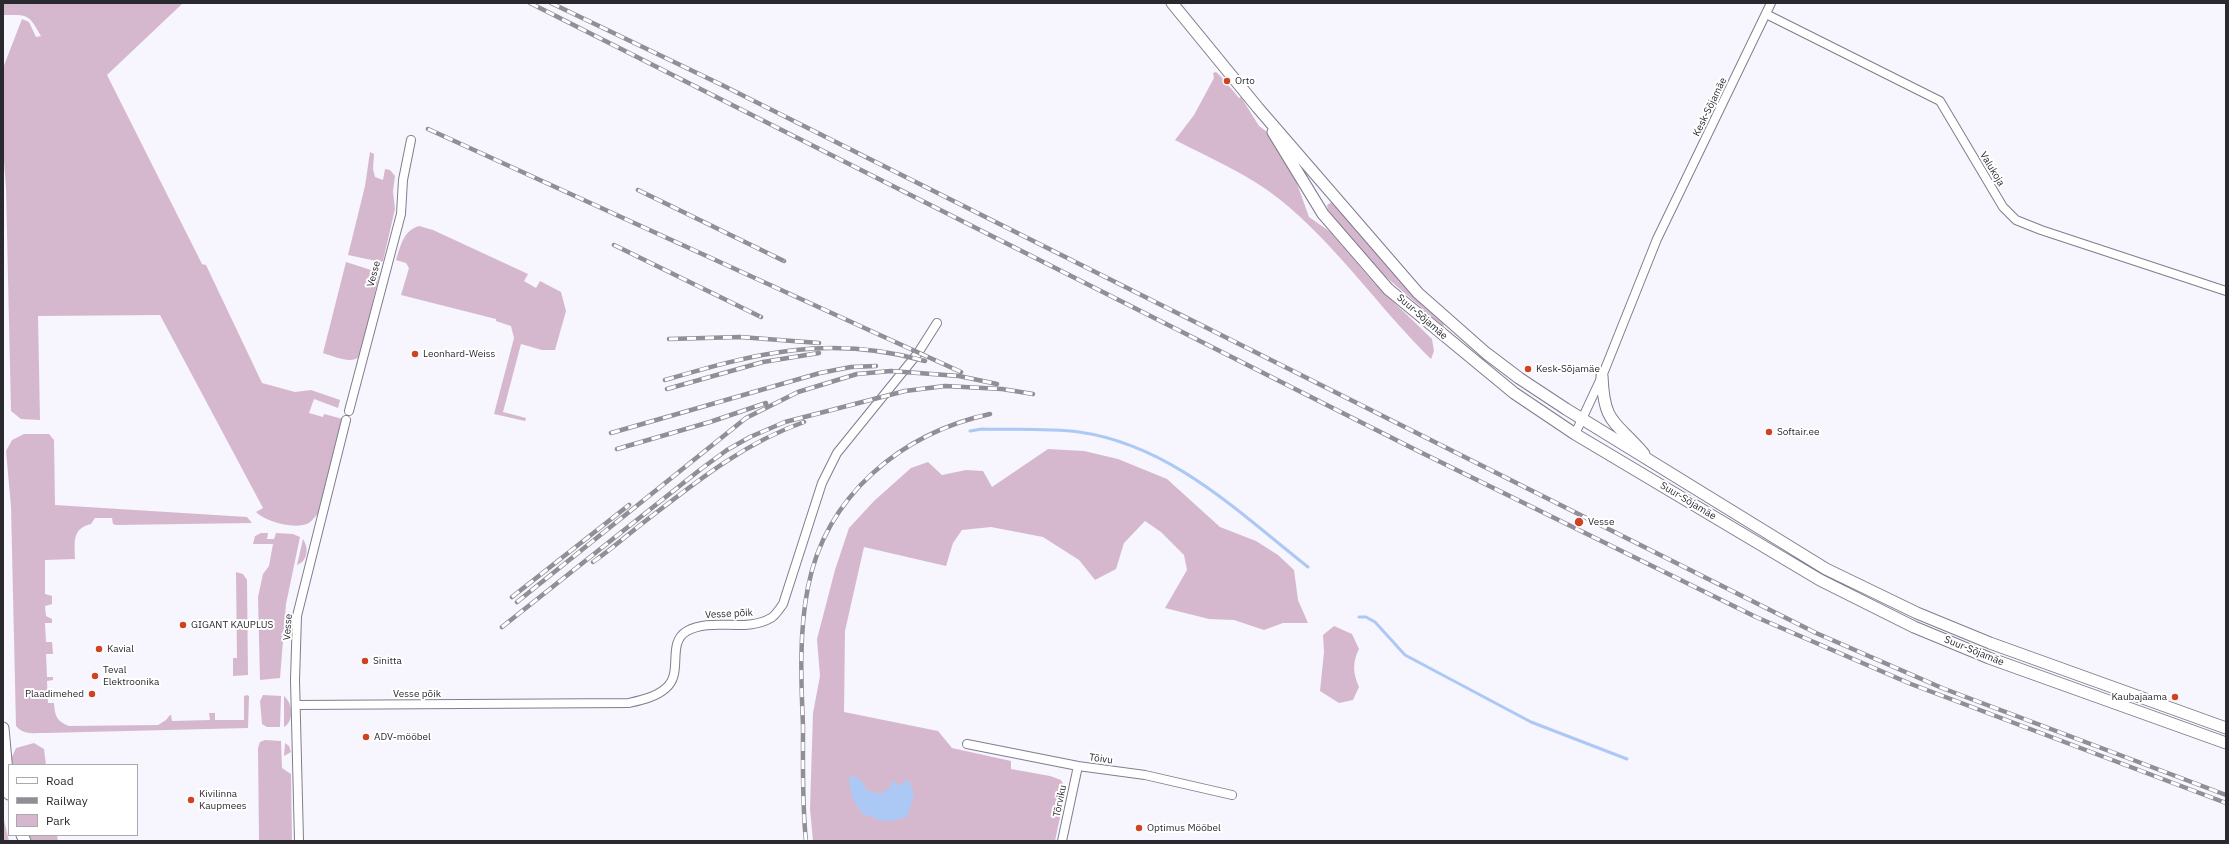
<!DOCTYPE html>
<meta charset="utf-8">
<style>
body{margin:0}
#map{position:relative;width:2229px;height:844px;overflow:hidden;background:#f7f5fd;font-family:"IBM Plex Sans",sans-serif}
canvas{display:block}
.frame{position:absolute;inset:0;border:4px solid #2b2930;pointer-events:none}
.legend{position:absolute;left:8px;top:764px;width:130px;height:72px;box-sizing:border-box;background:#fff;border:1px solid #aaa9ac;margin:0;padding:5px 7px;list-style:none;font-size:12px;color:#2b2930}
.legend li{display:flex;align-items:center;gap:8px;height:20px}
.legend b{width:20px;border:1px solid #aaa9ac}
</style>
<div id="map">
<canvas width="2229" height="844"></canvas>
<div class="frame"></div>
<ul class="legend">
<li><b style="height:5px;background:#fff"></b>Road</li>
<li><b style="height:5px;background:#908e96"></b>Railway</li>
<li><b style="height:11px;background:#d6b8ce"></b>Park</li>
</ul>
</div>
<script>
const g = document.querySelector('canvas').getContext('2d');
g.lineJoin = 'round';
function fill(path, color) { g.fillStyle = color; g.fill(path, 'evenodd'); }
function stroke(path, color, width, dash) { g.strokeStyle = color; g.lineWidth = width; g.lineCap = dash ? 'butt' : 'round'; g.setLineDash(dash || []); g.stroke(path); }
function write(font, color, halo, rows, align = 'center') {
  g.font = font + ' "IBM Plex Sans",sans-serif'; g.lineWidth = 4; g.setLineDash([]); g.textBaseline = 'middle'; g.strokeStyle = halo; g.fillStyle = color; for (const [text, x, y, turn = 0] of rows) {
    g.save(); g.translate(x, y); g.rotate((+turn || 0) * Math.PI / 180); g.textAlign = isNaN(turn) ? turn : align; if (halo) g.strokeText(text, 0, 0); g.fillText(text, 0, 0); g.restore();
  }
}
const green = new Path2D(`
 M3,3H183L107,75L202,264L206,265L262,383L295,392L311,390L340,400L338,408L314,399L309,413L323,417L324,414L343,419L318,514C315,516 312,521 309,523C295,530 266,522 256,512L263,508L160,315L38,316L40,420L21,419L11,411L6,188L3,148V68L22,19L29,22L36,37L41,36C28,13 28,15 3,15Z
 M1216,72C1219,74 1236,94 1239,98L1241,97L1259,126L1270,134L1295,178L1309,217L1329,231L1373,282L1432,339L1434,351L1431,359C1378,307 1336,244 1278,198C1247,174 1210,158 1175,140L1194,115L1214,78L1213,73Z
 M370,152L374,154L373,169L375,177L383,180L385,169L390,170L395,176L393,191L395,209L383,261L381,262L348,255L365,186Z
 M1332,202L1407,289L1443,322L1444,327L1379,271L1328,210L1327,205Z
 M419,226L433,230L528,274L524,281L536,288L540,281L561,292L566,311L555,350H542L521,344L503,412L526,418L525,421L494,414L514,338L511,326L496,321V319L401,295L409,268L406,263L396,260C401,245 403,231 419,226Z
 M346,262L371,270L379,276L360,356C352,365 333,356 323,353Z
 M24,434H49L54,440L55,505L247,517L252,523L116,525L113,524L112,518H95L91,524C71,529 75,543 75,559L45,560V594L52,596V604L45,606L46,616L52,619V623H45L46,642H52L53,654H46L47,677H53V680L47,681L48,703H54C55,717 57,721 69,726L158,725L166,720L170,715H171L172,721L210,720L209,713H215V720H244V696L247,695L249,696L248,728L45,733C34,733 23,735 16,726L11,507L6,451L12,440Z
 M1048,449L1084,451L1118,459L1167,479L1220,527L1256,541L1278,555L1294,570L1298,600L1308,623H1283L1264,630L1234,620L1209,619L1165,608L1187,570L1184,555L1161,532L1145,521L1124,543L1116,569L1095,580L1079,560L1043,537L991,527L962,530L953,543L946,566L864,547L845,631L844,712L938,731L952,748L1011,761V769L1050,776L1061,780L1066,789L1055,841H813L810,809L813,713L820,676L817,639L835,570L849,528L874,501L911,468L928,462L942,475L966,470L983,471L992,487Z
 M261,533H268L267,539H274L276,533L293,534L300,537L286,604L280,678L260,680L258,597L263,574L269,566L273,544H253L255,536Z
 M303,539C309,548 308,561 297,565Z
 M236,572L243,574L247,580L248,675L233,676V658H237Z
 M1334,626L1352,634L1359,649C1352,663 1353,673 1359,687L1353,700L1339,703L1320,691L1324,652L1323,635Z
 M263,695L281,696L280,727H267L262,724L260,701Z
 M284,696C293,703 294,722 284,727Z
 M265,740L281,741L282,768L291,774L292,841H259L258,748L260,742Z
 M34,743L44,749L46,765H12V757L16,748Z
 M285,743L289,746L291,752L284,756Z
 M3,816L9,841H3Z
 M29,835H57L58,841H32Z`);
const water = new Path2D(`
 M850,775L861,780L867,790L879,794L889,789L893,780L899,786L908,779L914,794L907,817C898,819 888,823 879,820C873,818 871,815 864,815C853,803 848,790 850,775Z`);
const stream = new Path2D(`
 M970,431L982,429C1014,430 1047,428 1079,432C1171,445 1238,512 1308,567
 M1359,617H1366L1375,622L1405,655L1531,722L1627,759`);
const street = new Path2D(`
 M1766,14L1940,101L2003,207L2016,220L2041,230L2226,291
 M349,411L401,214L403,180L411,140
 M1575,434L1603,374L1657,239L1771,3
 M296,705L629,703C642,700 656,697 666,688C684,673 666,643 687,631C712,617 745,633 771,618C776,615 780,608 783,604L822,483L837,453L918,353L937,323
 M967,744L1078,766L1145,775L1232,795
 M299,841L295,680L297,616L346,420
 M1062,841L1078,766`);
const secondary = new Path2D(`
 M1172,3L1258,108L1418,293L1486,353L1519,378L1566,409L1826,569L1917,613L1990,643L2226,728
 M1273,132L1323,214L1388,289L1514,393L1575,434L1820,580L1914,627L1989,658L2226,743
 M1602,376C1604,425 1615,420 1644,454
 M3,728L9,794
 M22,835L25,841`);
const rail = new Path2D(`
 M530,3L1416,450L1756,617L1911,684L2226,803
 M551,3L722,85L1816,633L1942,688L2226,795
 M428,129L961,372
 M638,190L784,261
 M614,245L761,317
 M669,339L740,337L819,343
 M665,380C757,353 829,334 925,361
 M667,389L763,362L819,353
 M611,433L820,373L851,367L876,366
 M617,449L710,422L766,403
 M593,562C609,551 624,538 639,526C691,486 741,444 804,422
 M512,597L629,505
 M517,602L746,418L798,392L857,374L891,371L959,376L997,384
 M502,627L701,469L727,450L750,437L785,422L905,391L945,386L1002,389L1033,394
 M806,841C802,803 803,764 803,726C801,680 799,632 808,587C826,495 902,433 990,414`);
const markers = [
 [1227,81,4,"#ce4422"],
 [415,354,4,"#ce4422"],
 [1528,369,4,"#ce4422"],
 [1769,432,4,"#ce4422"],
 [1579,522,5,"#ce4422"],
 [183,625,4,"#ce4422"],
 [99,649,4,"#ce4422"],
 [365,661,4,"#ce4422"],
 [95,676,4,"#ce4422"],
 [92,694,4,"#ce4422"],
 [2175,697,4,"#ce4422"],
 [366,737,4,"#ce4422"],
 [191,800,4,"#ce4422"],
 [1139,828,4,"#ce4422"]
];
const poiNames = [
 ["Orto",1235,81],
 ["Leonhard-Weiss",423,354],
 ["Kesk-Sõjamäe",1536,369],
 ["Softair.ee",1777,432],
 ["Vesse",1588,522],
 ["GIGANT KAUPLUS",191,625],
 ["Kavial",107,649],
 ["Sinitta",373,661],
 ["Teval",103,670],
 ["Elektroonika",103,682],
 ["Plaadimehed",84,694,"right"],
 ["Kaubajaama",2167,697,"right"],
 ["ADV-mööbel",374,737],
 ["Kivilinna",199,794],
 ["Kaupmees",199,806],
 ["Optimus Mööbel",1147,828]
];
const streetNames = [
 ["Kesk-Sõjamäe",1710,107,-64],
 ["Valukoja",1992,169,59],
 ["Vesse",374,274,-75],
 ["Suur-Sõjamäe",1422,317,41],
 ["Suur-Sõjamäe",1688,501,31],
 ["Vesse põik",729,614,-3],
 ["Vesse",288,627,-86],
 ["Suur-Sõjamäe",1974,651,22],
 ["Vesse põik",417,694],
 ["Tõivu",1101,759,8],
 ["Tõrviku",1060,801,-78]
];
fill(green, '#d6b8ce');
fill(water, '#acc9f5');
stroke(stream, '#acc9f5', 3);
stroke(street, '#817d8e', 10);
stroke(secondary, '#817d8e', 13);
stroke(street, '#fff', 8);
stroke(secondary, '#fff', 11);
stroke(rail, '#908e96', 4.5);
stroke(rail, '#fff', 3, [9]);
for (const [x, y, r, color] of markers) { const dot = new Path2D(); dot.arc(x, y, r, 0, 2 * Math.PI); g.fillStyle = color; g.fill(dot); stroke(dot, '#fff', 1.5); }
write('10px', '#2b2930', '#fff', poiNames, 'left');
write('10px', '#2b2930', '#fff', streetNames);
</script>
